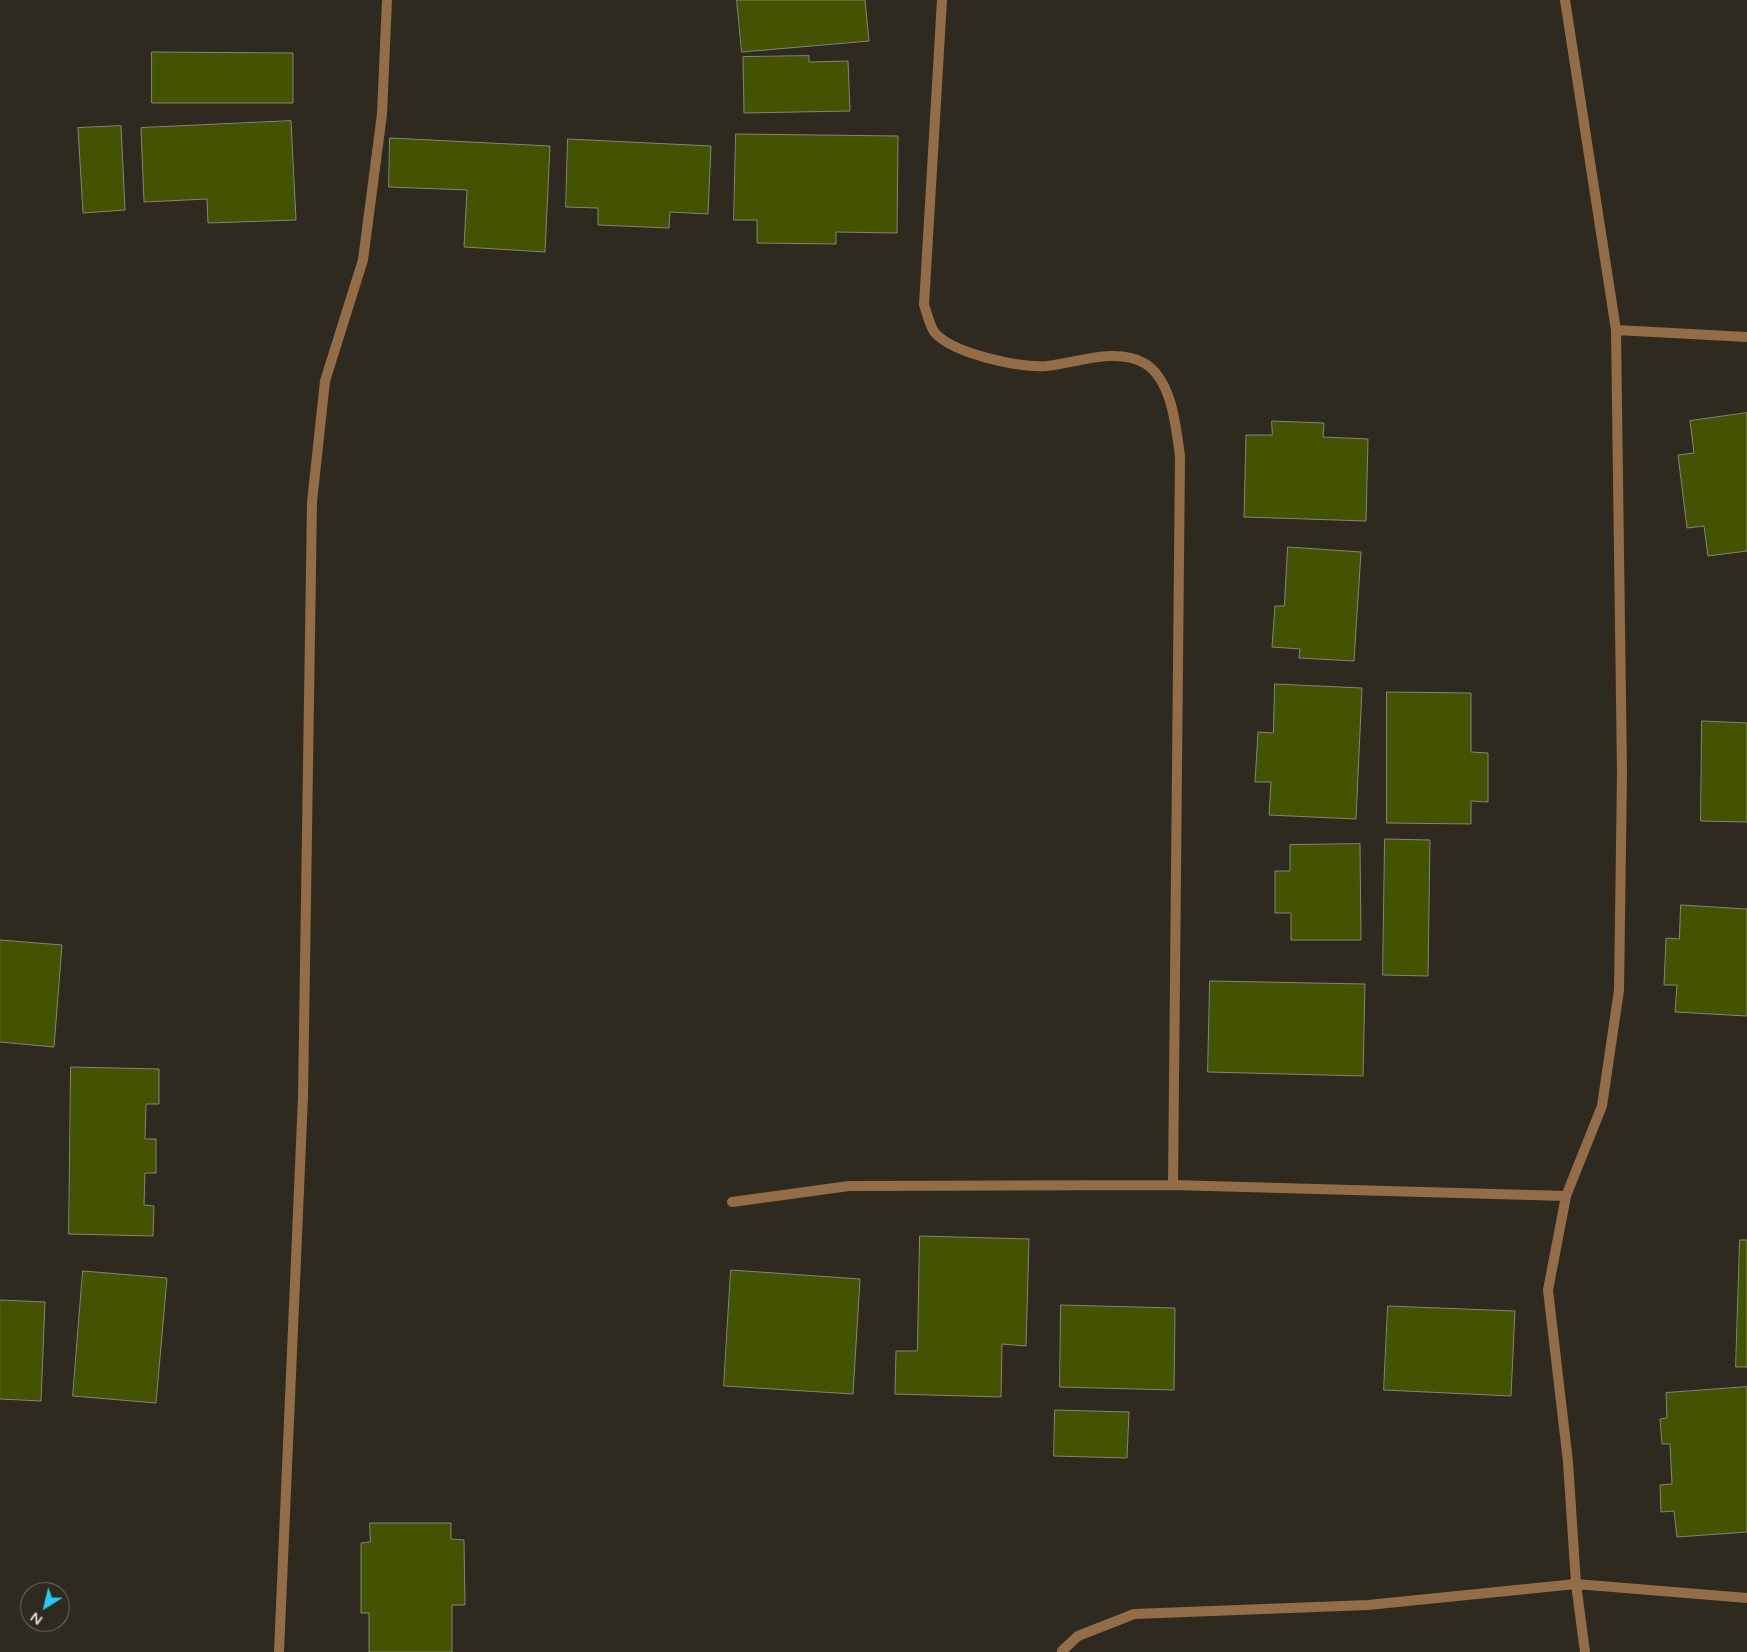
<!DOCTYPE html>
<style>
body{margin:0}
#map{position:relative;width:1747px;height:1652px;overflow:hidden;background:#2e2a1f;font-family:"Varela Round",sans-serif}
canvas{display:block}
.north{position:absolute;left:20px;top:1582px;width:50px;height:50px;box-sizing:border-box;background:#2e2a1f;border:1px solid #747067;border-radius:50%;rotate:216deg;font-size:14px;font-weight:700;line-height:20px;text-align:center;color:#dddad3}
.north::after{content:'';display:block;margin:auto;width:18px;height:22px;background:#28c8ff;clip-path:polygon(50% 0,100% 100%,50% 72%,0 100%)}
</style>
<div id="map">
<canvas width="1747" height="1652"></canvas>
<div class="north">N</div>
</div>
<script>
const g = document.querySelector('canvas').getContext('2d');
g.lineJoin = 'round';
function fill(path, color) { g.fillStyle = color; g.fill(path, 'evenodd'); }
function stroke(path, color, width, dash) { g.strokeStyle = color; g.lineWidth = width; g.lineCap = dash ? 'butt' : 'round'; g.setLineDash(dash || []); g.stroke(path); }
const building = new Path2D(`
 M737,0H865L869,41L742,52Z
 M152,52L293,53V103H152Z
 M809,56V62L848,61L850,111L744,113L743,57Z
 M291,121L296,220L208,223L207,199L144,202L141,128Z
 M121,126L125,210L83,213L78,128Z
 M736,134L898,136L897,233L836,232V244L757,243V220H734Z
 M390,138L550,146L545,252L464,247L467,190L389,187Z
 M568,139L711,146L708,214L670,212L669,228L598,225V208L566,207Z
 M1747,413V551L1708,556L1704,526L1687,528L1678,455L1694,453L1690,421Z
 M1272,421L1324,423L1323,437L1368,439L1366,521L1244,517L1246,435H1272Z
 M1288,547L1361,552L1354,661L1299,658L1300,649L1272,647L1275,606H1284Z
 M1275,684L1362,688L1356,819L1269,815L1271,782H1255L1258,732L1273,733Z
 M1387,692L1471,693V752L1488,753V802L1471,801V824L1387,823Z
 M1702,721L1747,723V822L1701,821Z
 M1385,839L1430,840L1428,976L1383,975Z
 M1360,844L1361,940H1291V913H1275V871H1290V845Z
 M1681,905L1747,909V1016L1675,1012L1677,985H1664L1666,938L1679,939Z
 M0,940L62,945L54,1047L0,1042Z
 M1210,981L1365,984L1363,1076L1208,1072Z
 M71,1067L159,1069V1104H146L145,1139H156V1173H145L144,1205L154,1206L153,1236L69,1234Z
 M920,1236L1029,1239L1026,1346L1002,1344L1001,1397L895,1394L896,1351H917Z
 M1740,1240H1747V1367H1736Z
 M731,1270L860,1279L853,1394L724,1386Z
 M83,1271L167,1278L156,1403L73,1396Z
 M0,1300L45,1302L41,1401L0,1399Z
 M1061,1305L1175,1308L1174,1390L1060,1387Z
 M1388,1306L1515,1311L1511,1396L1384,1390Z
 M1747,1387V1532L1677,1537L1674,1511L1661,1512L1660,1485L1672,1484L1670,1444H1662L1660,1419L1667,1418L1666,1393Z
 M1055,1410L1129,1412L1127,1458L1054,1456Z
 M370,1523H451V1539L464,1540L465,1605H452V1652H369V1613H361V1543L370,1542Z`);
const minor = new Path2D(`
 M942,0L924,305C927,313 930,327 935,333C954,354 1020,368 1047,366C1076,363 1116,347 1144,363C1172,379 1176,427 1180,456L1173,1185
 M1565,0L1616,330L1622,773L1619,990L1602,1106L1566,1196L1548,1290L1568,1462L1576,1584L1585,1652
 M1616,330L1747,337
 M732,1202L849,1186L1173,1185L1566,1196
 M1062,1651L1078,1636L1134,1614L1368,1605L1576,1584L1747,1598
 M279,1652L303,1097L312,502L325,381L363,260L382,114L387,0`);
fill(building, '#455200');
stroke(building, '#838679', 1);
stroke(minor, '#936d47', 10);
</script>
